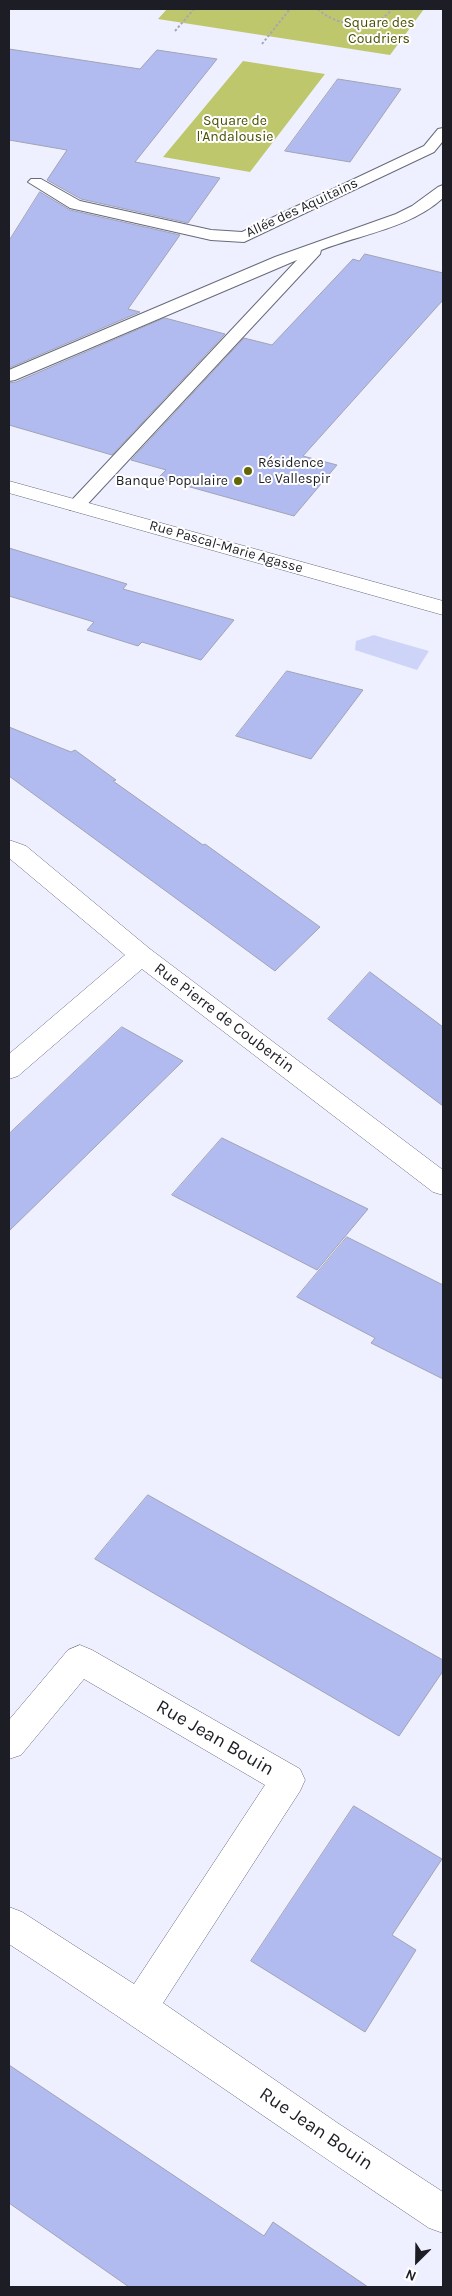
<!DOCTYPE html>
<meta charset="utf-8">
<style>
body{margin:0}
#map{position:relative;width:452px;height:2296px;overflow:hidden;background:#eef0ff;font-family:Karla,sans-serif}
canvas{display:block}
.frame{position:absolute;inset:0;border:10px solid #1d1e25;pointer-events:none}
.north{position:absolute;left:392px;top:2236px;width:50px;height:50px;-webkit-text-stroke:4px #fff;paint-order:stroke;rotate:203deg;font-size:14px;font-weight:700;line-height:20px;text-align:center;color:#1d1e25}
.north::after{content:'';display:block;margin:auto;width:18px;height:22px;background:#1d1e25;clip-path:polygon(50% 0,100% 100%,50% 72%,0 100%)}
</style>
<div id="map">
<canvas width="452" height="2296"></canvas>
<div class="frame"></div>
<div class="north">N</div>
</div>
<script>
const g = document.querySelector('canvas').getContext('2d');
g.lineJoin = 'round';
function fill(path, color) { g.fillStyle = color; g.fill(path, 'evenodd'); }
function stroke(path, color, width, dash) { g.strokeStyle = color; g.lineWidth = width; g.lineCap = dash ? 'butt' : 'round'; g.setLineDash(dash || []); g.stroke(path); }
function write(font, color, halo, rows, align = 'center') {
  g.font = font + ' Karla,sans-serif'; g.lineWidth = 4; g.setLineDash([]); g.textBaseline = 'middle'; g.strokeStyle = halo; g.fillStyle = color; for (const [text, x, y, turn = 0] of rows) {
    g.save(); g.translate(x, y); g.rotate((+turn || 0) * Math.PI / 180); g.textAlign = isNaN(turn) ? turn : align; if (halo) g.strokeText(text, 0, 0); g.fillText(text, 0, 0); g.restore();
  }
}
const green = new Path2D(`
 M167,9H424L390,55L158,19Z
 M243,61L325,74L250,172L163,157Z`);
const water = new Path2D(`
 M374,635L380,637L429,651L417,670L355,650L356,641Z`);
const building = new Path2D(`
 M9,49L140,69L157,50L217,59L135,162L220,178L188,223L81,199L47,180L67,150L9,140Z
 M338,79L401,89L350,162L285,151Z
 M40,192L70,210L180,235L128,309L140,312L9,368V241Z
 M365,254L443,273V300L303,456L337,465L294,516L158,478L166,470L131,460L244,338L272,345L353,259L359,261Z
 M165,318L225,334L112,455L9,425V383L16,382Z
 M9,548L127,584L123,589L234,620L201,660L142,642L138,646L87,630L94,622L9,596Z
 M287,671L363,690L311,759L236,736Z
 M9,727L71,752L75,750L116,780L113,781L203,845L205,844L320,927L275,971L9,776Z
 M370,972L443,1027V1106L328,1019Z
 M122,1027L183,1061L9,1231V1134Z
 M222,1138L368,1209L317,1270L172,1195Z
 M347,1237L443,1285V1379L371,1343L375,1338L297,1297Z
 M148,1495L443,1660V1671L399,1736L95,1559Z
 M354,1806L442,1859L392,1935L416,1950L365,2032L251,1961Z
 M9,2065L264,2236L273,2222L368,2287H129L9,2203Z`);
const path = new Path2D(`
 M318,9C336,27 376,31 392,9
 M175,31L194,9
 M262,44L290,9`);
const lane = new Path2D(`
 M443,128V141L434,152L244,242L211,240L70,208L28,182L31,179H41L80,201L211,230L242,232L424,146L438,129Z
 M443,185V198C410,228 362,234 321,250L320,254L82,510H70L67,506L70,502L297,260L15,380L9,381V370L275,257L396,214L412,206L438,187Z`);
const street = new Path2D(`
 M9,481L443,601V615L9,493Z
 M9,840L26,846L150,949L443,1170V1195L433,1192L142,969L18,1076L9,1079V1054L125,955L9,858Z
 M80,1645L92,1650L300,1769L305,1780L300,1791L163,2003L339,2124L443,2192V2233L429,2228C288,2134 150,2036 9,1944V1907L22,1912L134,1984L265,1785L84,1679L21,1755L9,1759V1720L68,1650Z`);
const markers = [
 [248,471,5,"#626704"],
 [238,481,5,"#626704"]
];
const farParknames = [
 ["Square des",379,23],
 ["Coudriers",379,39],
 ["Square de",235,121],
 ["l'Andalousie",235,137]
];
const farStreetnames = [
 ["Allée des Aquitains",302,208,-25],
 ["Rue Pascal-Marie Agasse",226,547,16]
];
const farPoinames = [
 ["Résidence",258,463],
 ["Le Vallespir",258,479],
 ["Banque Populaire",228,481,"right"]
];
const streetNames = [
 ["Rue Pierre de Coubertin",224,1018,37]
];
const nearStreetnames = [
 ["Rue Jean Bouin",215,1738,30],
 ["Rue Jean Bouin",316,2129,34]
];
fill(green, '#bfc76c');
fill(water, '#ced4f8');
fill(building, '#b2bbf0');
stroke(building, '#a0a3b4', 1);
stroke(lane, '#676a7a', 2);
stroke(street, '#676a7a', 1);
stroke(path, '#a6a7b4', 2, [2.5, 2]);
fill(lane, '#fff');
fill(street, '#fff');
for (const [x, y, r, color] of markers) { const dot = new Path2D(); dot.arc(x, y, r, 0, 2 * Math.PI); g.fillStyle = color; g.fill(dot); stroke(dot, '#fff', 2); }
write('14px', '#4b4f00', '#fff', farParknames);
write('14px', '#1d1e25', '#fff', farStreetnames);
write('14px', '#1d1e25', '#fff', farPoinames, 'left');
write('16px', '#1d1e25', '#fff', streetNames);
write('19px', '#1d1e25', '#fff', nearStreetnames);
</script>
